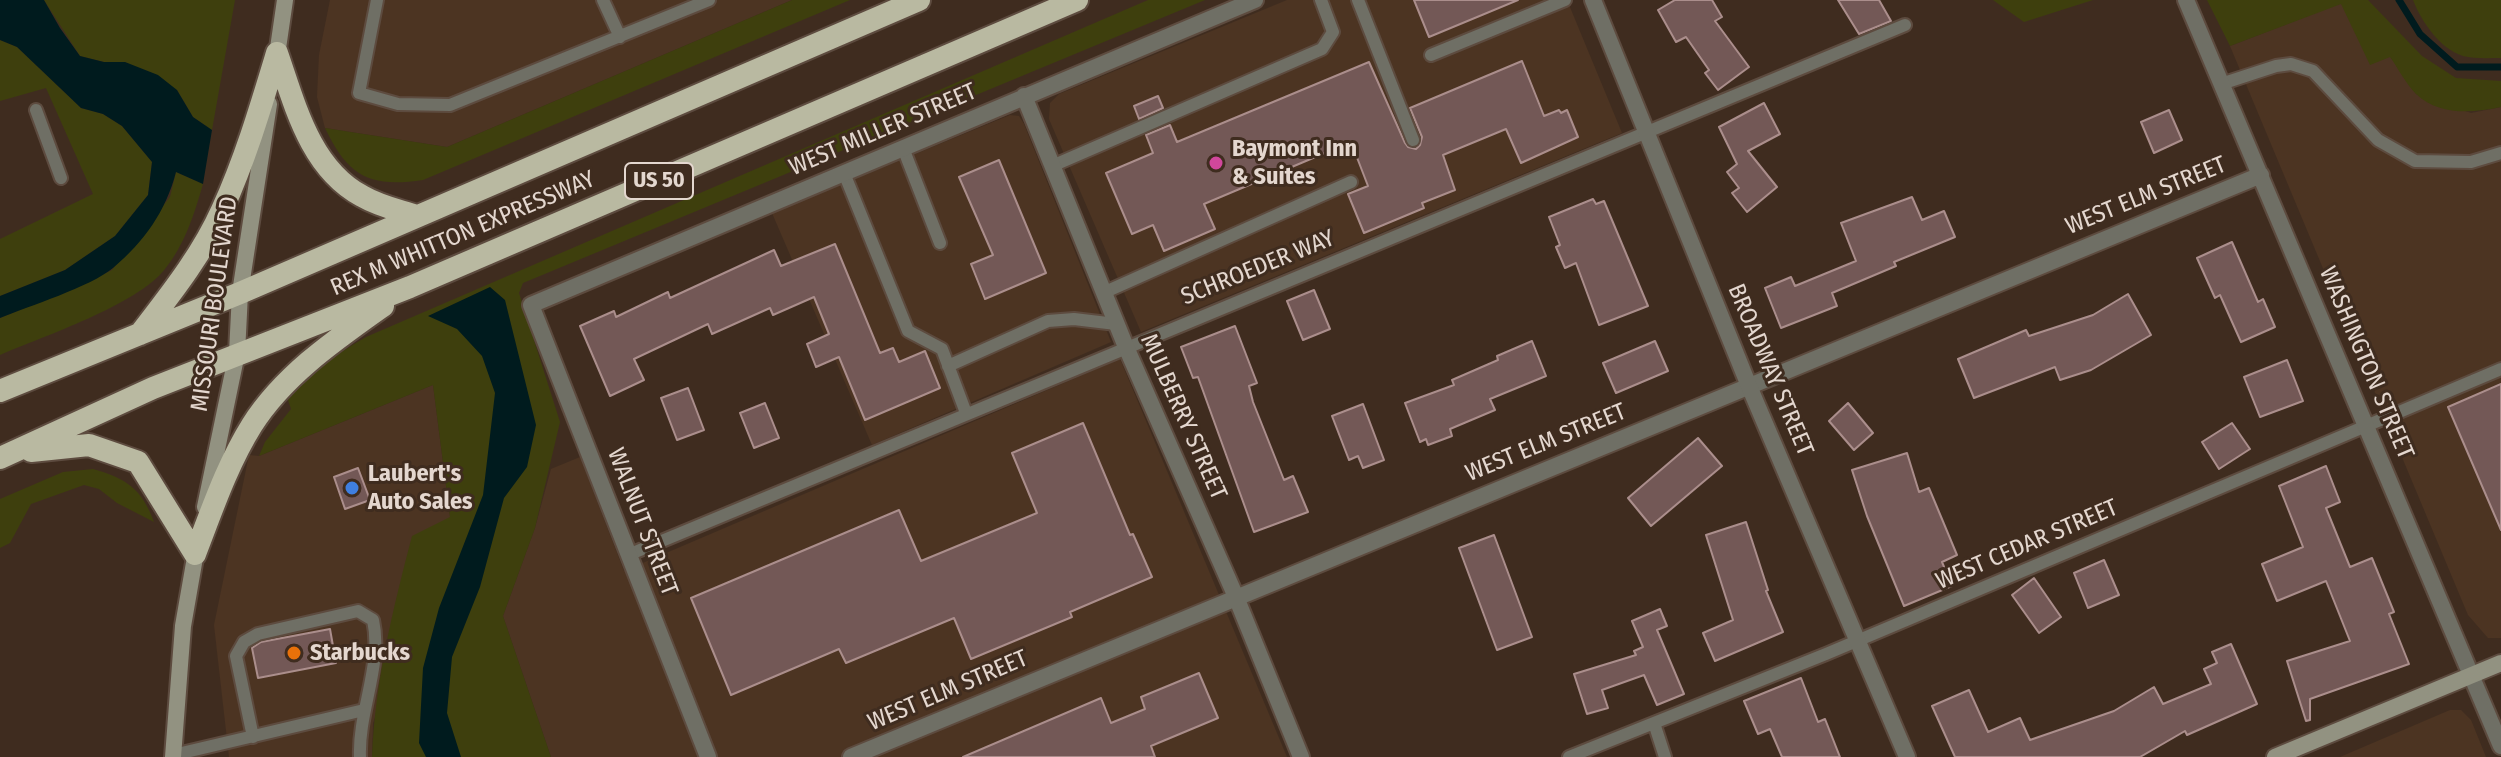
<!DOCTYPE html>
<style>
body{margin:0}
canvas{display:block;background:#3f2c1f}
</style>
<canvas width="2501" height="757"></canvas>
<script>
const g = document.querySelector('canvas').getContext('2d');
g.lineJoin = 'round';
function fill(path, color) { g.fillStyle = color; g.fill(path, 'evenodd'); }
function stroke(path, color, width, dash) { g.strokeStyle = color; g.lineWidth = width; g.lineCap = dash ? 'butt' : 'round'; g.setLineDash(dash || []); g.stroke(path); }
function write(font, color, halo, rows, align = 'center') {
  g.font = font + ' "Fira Sans Condensed",sans-serif'; g.lineWidth = 6; g.setLineDash([]); g.textBaseline = 'middle'; g.strokeStyle = halo; g.fillStyle = color; for (const [text, x, y, turn = 0] of rows) {
    g.save(); g.translate(x, y); g.rotate((+turn || 0) * Math.PI / 180); g.textAlign = isNaN(turn) ? turn : align; if (halo) g.strokeText(text, 0, 0); g.fillText(text, 0, 0); g.restore();
  }
}
const built = new Path2D(`
 M330,0H792L447,147L325,128L317,97L319,55Z
 M1287,0H1567L1622,133L1141,332L1049,119L1050,103L1059,94Z
 M2341,3L2390,56L2416,94L2471,113L2501,107V638H2488L2468,615L2230,46Z
 M1010,115L1019,116L1024,124L1111,342L872,445L772,213Z
 M1120,359L1287,757H551L503,616L535,528L551,469L580,457L624,571Z
 M433,385L450,517L373,723L372,757H229L214,625L249,455L259,456Z
 M2450,710H2461L2471,720L2486,757H2340Z`);
const green = new Path2D(`
 M44,0H235L212,130L193,117L177,90L125,62H104L80,56Z
 M792,0H850L423,180C369,188 348,176 325,128L447,147Z
 M1148,0H1205L523,283L519,293L560,422L535,528L503,616L551,757H372C375,681 393,609 412,536L450,517L433,385L259,456L265,442L291,409L288,400C310,374 336,354 366,337Z
 M1993,0H2093L2024,22Z
 M2207,0H2368L2422,56L2456,78L2501,81V107C2473,113 2439,116 2416,94C2406,84 2398,68 2390,57L2370,65L2341,4L2230,46Z
 M2413,0H2501V58C2489,58 2474,59 2463,56C2439,48 2422,22 2413,0Z
 M0,40L17,47L81,108L103,114L122,126L152,162L148,195L115,236L65,270L0,296V239L93,194L46,88L0,101Z
 M176,172L203,184C194,215 185,244 165,269C137,305 44,336 0,355V318L86,283L112,270L170,197Z
 M93,469C126,478 142,489 154,522L117,503L99,489L84,485L31,504L10,543L0,548V499L63,472Z`);
const water = new Path2D(`
 M0,0H44L60,28L80,56L104,62H125L158,75L177,90L193,117L212,130L203,184L176,172C166,211 144,242 113,268C90,287 29,306 0,318V296L65,270L115,236L148,195L152,162L122,126L103,114L81,108L17,47L0,40Z
 M490,287L505,300L536,425L527,467L504,498L480,587L452,657L447,713L461,757H426L419,743L423,668L439,608L483,495L495,393L482,356L457,329L428,316Z`);
const stream = new Path2D(`
 M2399,0L2420,34L2457,67H2501`);
const building = new Path2D(`
 M1414,0H1518L1429,37Z
 M1675,0H1712L1722,17L1715,21L1749,67L1718,90L1705,73L1709,70L1686,37L1676,42L1658,10Z
 M1838,0H1879L1891,21L1859,34Z
 M1522,61L1544,116L1559,110L1561,113L1567,110L1578,137L1521,163L1506,129L1443,155L1455,190L1422,203L1424,208L1364,233L1348,194L1368,186L1351,142L1204,204L1215,229L1164,251L1153,225L1132,234L1106,173L1153,153L1146,135L1170,125L1177,142L1369,62L1405,143L1408,147L1416,149L1420,145L1422,137L1410,108Z
 M1158,96L1163,108L1139,119L1134,106Z
 M1764,103L1780,134L1748,151L1777,187L1747,212L1732,193L1739,188L1727,172L1737,164L1719,127Z
 M2169,110L2182,140L2154,153L2141,122Z
 M999,160L1046,273L985,299L971,264L993,255L959,177Z
 M1912,197L1922,220L1944,211L1955,237L1894,262L1896,266L1832,293L1837,306L1781,328L1765,288L1791,277L1795,286L1856,261L1841,223Z
 M1593,199L1596,204L1604,201L1648,306L1599,325L1576,263L1565,268L1556,247L1560,245L1549,217Z
 M2232,242L2258,302L2263,299L2275,327L2241,342L2220,295L2215,298L2197,258Z
 M835,244L880,353L893,348L899,362L925,351L940,388L865,420L839,357L816,367L807,344L829,334L814,297L773,315L770,308L712,334L708,324L634,359L644,380L610,396L580,326L614,311L616,317L668,292L670,298L774,250L781,266Z
 M1314,290L1330,329L1303,340L1287,301Z
 M2128,294L2151,335L2091,370L2060,380L2055,367L1974,398L1958,359L2026,330L2029,336L2093,315Z
 M1235,326L1257,383L1249,386L1253,402L1284,480L1293,476L1308,512L1254,532L1198,377L1193,378L1181,347Z
 M1532,341L1546,376L1490,399L1495,410L1450,429L1452,436L1428,445L1426,439L1420,442L1405,403L1454,385L1452,380L1498,360L1497,356Z
 M1655,341L1668,371L1616,393L1603,363Z
 M2287,360L2303,401L2260,417L2244,377Z
 M2501,384V530L2448,407Z
 M688,388L704,430L677,440L661,398Z
 M765,403L779,438L754,448L740,413Z
 M1848,403L1873,433L1854,450L1829,421Z
 M1363,404L1384,460L1363,468L1358,456L1349,460L1332,416Z
 M1083,423L1130,535L1133,534L1152,577L1070,612L1072,617L971,659L954,618L846,663L839,649L731,695L691,598L899,510L921,561L1037,513L1012,453Z
 M2232,423L2250,449L2219,469L2202,442Z
 M1698,438L1722,466L1651,526L1628,498Z
 M1907,453L1919,492L1929,488L1957,555L1942,562L1952,586L1904,606L1867,516L1852,470Z
 M2326,466L2340,502L2326,508L2350,567L2372,558L2394,612L2389,614L2409,664L2310,699V720L2306,721L2287,661L2350,641L2326,581L2277,601L2262,564L2303,547L2279,486Z
 M358,468L370,500L345,509L334,477Z
 M1746,522L1768,590L1766,591L1783,632L1715,661L1703,633L1733,620L1706,535Z
 M1494,535L1532,637L1497,650L1459,548Z
 M2104,560L2119,595L2088,608L2074,573Z
 M2034,578L2061,617L2039,633L2012,595Z
 M1660,609L1667,626L1657,630L1684,694L1657,705L1644,675L1602,690L1608,708L1587,714L1574,674L1636,655L1634,651L1643,647L1632,621Z
 M330,629L336,663L258,678L252,648L261,642Z
 M2231,644L2257,704L2187,735L2185,731L2140,757H1955L1932,706L1969,690L1988,732L2020,718L2030,740L2114,711L2154,687L2163,704L2211,684L2204,669L2217,663L2212,652Z
 M1199,673L1218,718L1151,746L1155,757H963L1101,698L1111,723L1145,709L1141,697Z
 M1801,678L1818,722L1825,719L1840,757H1782L1770,729L1758,734L1744,701Z`);
const service = new Path2D(`
 M377,0L359,93L398,104L450,105L709,0
 M603,0L620,37
 M1358,0L1413,140
 M1431,55L1565,0
 M2221,84L2276,66L2291,64L2313,71L2378,140L2415,161L2471,162L2501,153
 M36,110L61,178
 M903,148L940,243
 M1052,166L1322,49L1333,32L1321,0
 M844,173L908,331L942,349L966,413
 M1103,293L1351,182
 M948,366L1048,321L1074,319L1116,324
 M628,555L1905,25
 M1654,723L1665,757
 M253,737L236,656L244,642L258,634L358,611L373,620C383,665 358,711 360,757
 M173,755L364,710
 M1569,757L1826,654L2501,369`);
const minor = new Path2D(`
 M2186,0L2501,746
 M1024,96L1126,347L1236,597L1301,757
 M708,757L531,305L1255,0
 M851,757L2261,175`);
const tertiary = new Path2D(`
 M1593,0L1749,386L1907,757`);
const secondary = new Path2D(`
 M276,62L285,0
 M205,507L237,353L240,293L269,104
 M173,757L183,626L197,546
 M2275,757L2501,663`);
const trunk = new Path2D(`
 M277,53C295,105 310,168 362,196C379,206 398,210 416,216
 M140,334C170,295 202,255 222,210C245,160 261,106 277,53
 M0,391L240,293L919,0
 M31,451L89,445L138,462L195,554
 M0,458L153,388L410,287L1077,0
 M195,554C212,510 227,465 252,425C284,375 335,340 383,306`);
const markers = [
 [1216,163,8,"#d1479c"],
 [352,488,8,"#3f7fe0"],
 [294,653,8,"#e8710a"]
];
const shields = [
 [659,181,68]
];
const shieldNames = [
 ["US 50",659,181]
];
const streetNames = [
 ["WEST MILLER STREET",883,130,-23],
 ["WEST ELM STREET",2146,196,-22],
 ["REX M WHITTON EXPRESSWAY",463,234,-23],
 ["SCHROEDER WAY",1258,268,-22],
 ["MISSOURI BOULEVARD",215,304,-82],
 ["WASHINGTON STREET",2366,363,67],
 ["BROADWAY STREET",1770,370,67],
 ["MULBERRY STREET",1183,417,66],
 ["WEST ELM STREET",1546,443,-22],
 ["WALNUT STREET",642,522,69],
 ["WEST CEDAR STREET",2027,545,-23],
 ["WEST ELM STREET",948,691,-23]
];
const poiNames = [
 ["Baymont Inn",1232,149],
 ["& Suites",1232,177],
 ["Laubert's",368,474],
 ["Auto Sales",368,502],
 ["Starbucks",310,653]
];
fill(built, '#4c3422');
fill(green, '#3e3f0d');
fill(water, '#001b1e');
stroke(stream, '#001b1e', 7);
fill(building, '#735856');
stroke(building, '#ab8e8c', 2);
stroke(service, '#5d4b3f', 16);
stroke(minor, '#5d4b3f', 20);
stroke(tertiary, '#5d4b3f', 20);
stroke(secondary, '#5d4b3f', 20);
stroke(trunk, '#5d4b3f', 26);
stroke(service, '#6f6f65', 12);
stroke(minor, '#6f6f65', 16);
stroke(tertiary, '#6f6f65', 16);
stroke(secondary, '#929281', 16);
stroke(trunk, '#b9b9a1', 22);
for (const [x, y, r, color] of markers) { const dot = new Path2D(); dot.arc(x, y, r, 0, 2 * Math.PI); g.fillStyle = color; g.fill(dot); stroke(dot, '#3f2c1f', 3); }
for (const [x, y, w] of shields) { const box = new Path2D(); box.roundRect(x - w / 2, y - 18, w, 36, 6); g.fillStyle = '#3f2c1f'; g.fill(box); stroke(box, '#e4d7cf', 2); }
write('bold 22px', '#e4d7cf', null, shieldNames);
write('24px', '#e4d7cf', '#3f2c1f', streetNames);
write('bold 24px', '#e4d7cf', '#3f2c1f', poiNames, 'left');
</script>
